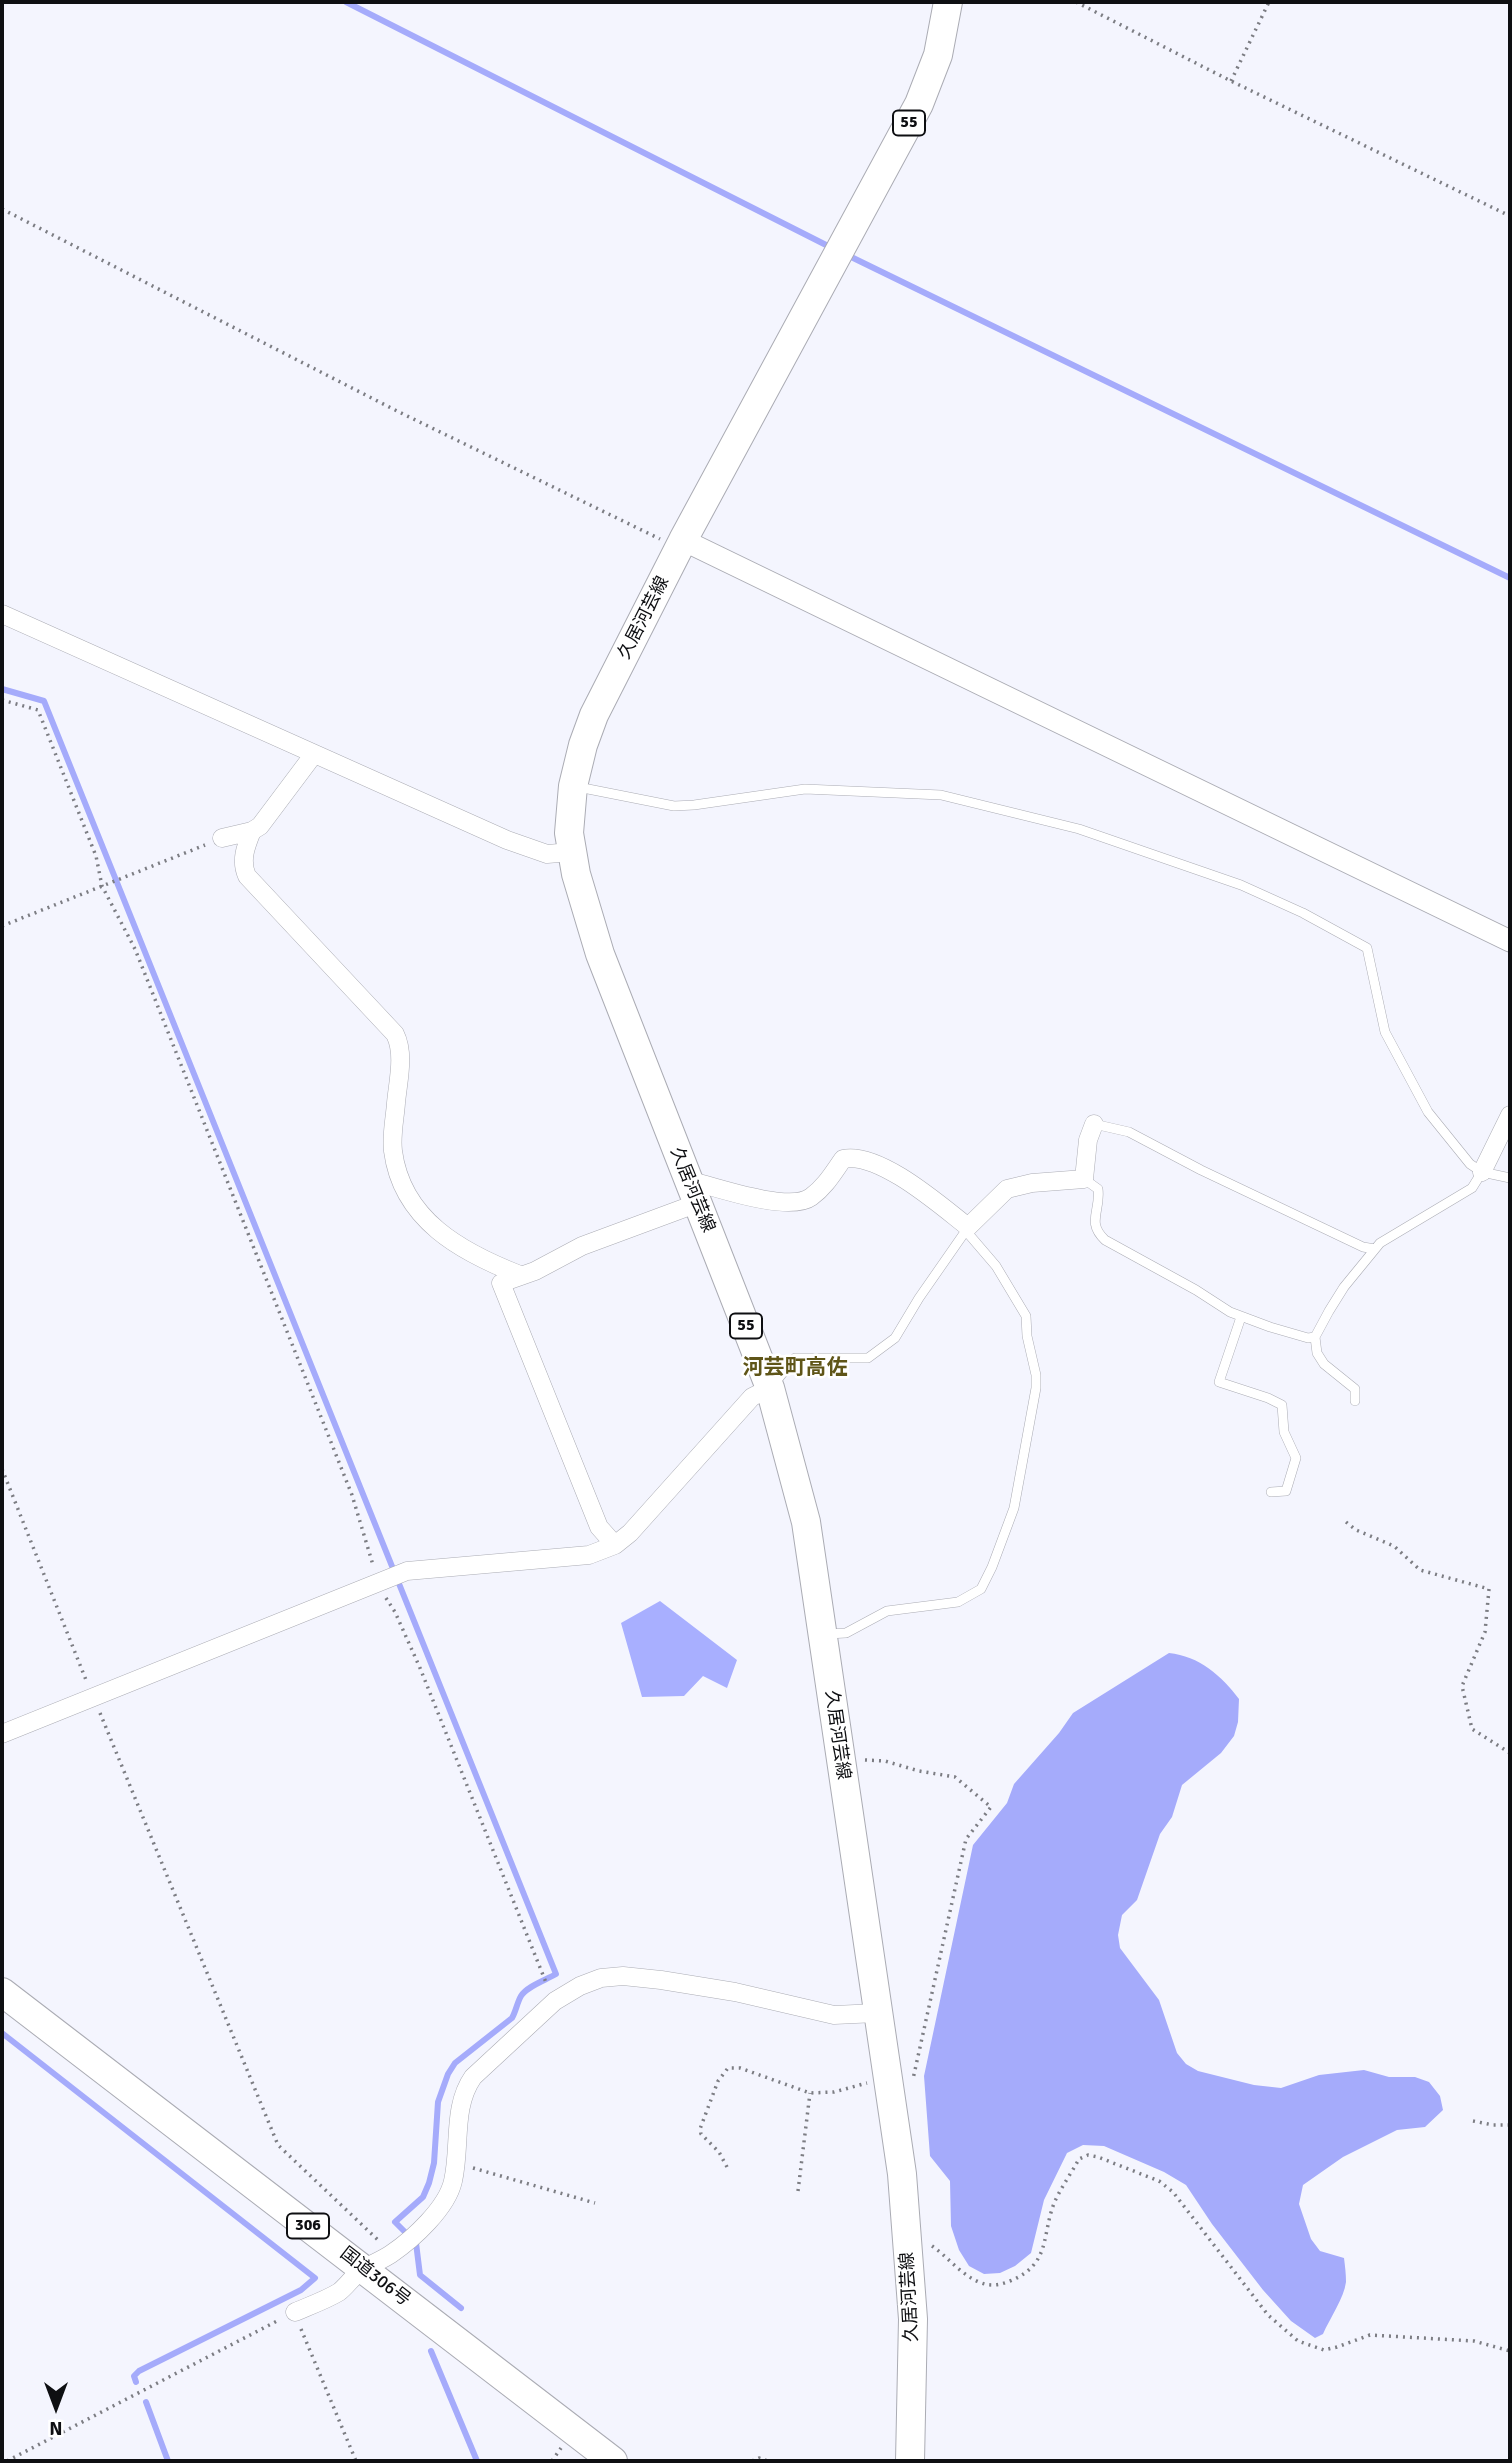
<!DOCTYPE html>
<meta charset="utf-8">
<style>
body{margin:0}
#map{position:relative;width:1512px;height:2463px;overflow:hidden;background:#f4f5fe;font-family:Signika,sans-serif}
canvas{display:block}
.frame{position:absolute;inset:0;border:4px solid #0e0f12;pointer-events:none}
.north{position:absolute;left:21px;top:2372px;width:70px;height:70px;-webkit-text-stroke:5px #fff;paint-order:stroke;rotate:180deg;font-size:19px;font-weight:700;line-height:28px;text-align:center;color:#0e0f12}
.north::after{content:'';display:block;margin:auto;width:24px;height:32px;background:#0e0f12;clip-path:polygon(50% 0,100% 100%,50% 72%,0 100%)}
</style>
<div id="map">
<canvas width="1512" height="2463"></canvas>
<div class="frame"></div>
<div class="north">N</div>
</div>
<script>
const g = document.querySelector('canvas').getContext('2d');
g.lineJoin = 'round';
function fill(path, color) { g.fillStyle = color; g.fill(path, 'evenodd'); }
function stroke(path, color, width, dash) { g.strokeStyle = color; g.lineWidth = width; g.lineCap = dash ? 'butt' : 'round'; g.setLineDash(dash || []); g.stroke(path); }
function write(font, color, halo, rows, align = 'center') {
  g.font = font + ' Signika,"Noto Sans JP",sans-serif'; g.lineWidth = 5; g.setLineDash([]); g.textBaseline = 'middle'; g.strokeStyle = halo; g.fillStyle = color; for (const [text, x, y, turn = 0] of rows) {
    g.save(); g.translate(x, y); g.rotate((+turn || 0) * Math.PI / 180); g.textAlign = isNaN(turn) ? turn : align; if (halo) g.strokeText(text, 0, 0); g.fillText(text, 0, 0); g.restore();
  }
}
const forest = new Path2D(`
 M660,1601L737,1660L727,1688L703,1676L684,1696L642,1697L621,1623Z`);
const water = new Path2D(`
 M1169,1653C1199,1656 1222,1676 1239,1699L1238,1722L1234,1736L1221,1753L1182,1785L1172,1817L1160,1834L1137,1900L1122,1915L1118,1935L1120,1948L1159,2000L1177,2053L1186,2064L1198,2071L1254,2085L1281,2088L1319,2075L1364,2070L1389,2077H1415L1429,2082L1440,2096L1443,2110L1425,2127L1397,2130L1343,2157L1303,2185L1299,2204L1311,2239L1320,2251L1344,2258C1345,2266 1346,2274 1346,2282C1344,2298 1330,2318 1323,2334L1315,2338L1291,2321L1263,2290L1212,2224L1186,2185L1164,2172L1104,2146L1083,2145L1067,2153L1044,2200L1031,2253L1015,2266L1000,2273L984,2274L969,2266L959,2250L951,2226L950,2181L930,2156L924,2076L973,1845L1007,1803L1014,1784L1059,1733L1073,1713Z`);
const stream = new Path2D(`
 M346,2L832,248
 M845,254L1510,578
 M2,689L44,701L556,1974C546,1980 527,1986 521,1996C517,2003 516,2011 512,2018L455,2063L448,2074L438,2102L434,2163L429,2183L423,2197L395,2222L416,2243L420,2275L461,2308
 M2,2033L315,2278L301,2290L139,2371L134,2376L136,2382
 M431,2351L477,2461
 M146,2402L168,2461`);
const path = new Path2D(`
 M1076,2L1231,81L1510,216
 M1231,81L1269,2
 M2,209L397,411L660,539
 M2,700L38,710L96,856L102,886L135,949L352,1495L373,1565
 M2,926L205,845
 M2,1469L86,1680
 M1346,1522L1356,1530L1394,1546L1420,1570L1489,1589L1485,1632L1462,1686L1472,1729L1510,1753
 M386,1598L395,1612L420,1668L547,1985
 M100,1713L278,2145L378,2240
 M865,1760L885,1761L919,1771L955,1777L991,1807L966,1839L913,2079
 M1473,2121L1493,2125H1510
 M727,2167L719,2152L701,2134L700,2129L718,2081L728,2068H740L810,2093L834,2092L867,2083
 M473,2168L595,2203
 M798,2191L810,2093
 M932,2246C948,2257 960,2274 979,2282C990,2287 1000,2285 1010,2281C1052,2264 1041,2234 1055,2201C1062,2186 1072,2172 1079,2159L1088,2155L1098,2157L1159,2181L1173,2192L1268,2315L1298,2341L1324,2350L1337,2347L1370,2335L1474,2341L1510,2351
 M301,2329L356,2461
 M7,2461L279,2320
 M552,2461L561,2448
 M752,2461L759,2458L766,2460`);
const service = new Path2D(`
 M578,787L674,806L694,805L805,789L941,795L1079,829L1241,885L1303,913L1367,948L1385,1032L1428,1112L1470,1164L1482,1172L1510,1178
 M1094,1124L1129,1132L1201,1170L1363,1247L1375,1249
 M1084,1179L1098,1189C1101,1211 1086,1222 1105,1240L1196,1290L1230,1312L1270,1327L1308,1338L1315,1337
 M1241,1317L1219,1382L1268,1398L1282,1405L1284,1432L1296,1458L1286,1491L1271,1492
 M773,1385L795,1358H868L895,1338L919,1298L967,1229
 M1355,1401V1389L1324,1364L1317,1353L1315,1337L1329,1311L1344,1287L1380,1243L1472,1188L1482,1172
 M827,1634L846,1633L887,1611L958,1602L981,1589L992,1567L1014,1508L1036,1388V1375L1027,1336L1026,1316L996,1266L966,1231`);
const minor = new Path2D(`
 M2,614L507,840L547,854L572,852
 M252,831C246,846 240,860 247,876L395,1034C405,1054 398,1081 396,1103C395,1118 391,1135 393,1151C402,1220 461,1252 520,1275
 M222,838L252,831L260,826L314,754
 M1482,1172L1510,1115
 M688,1180C715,1187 789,1213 811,1197C825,1187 833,1173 843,1159C879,1151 941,1206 968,1227L1007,1189L1032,1183L1084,1179L1088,1140L1094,1124
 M615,1545L599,1527L501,1283L535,1271L582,1246L698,1203
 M2,1734L407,1571L589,1555L615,1545L630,1533L752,1397L770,1388
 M295,2312C309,2306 326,2300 339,2292C347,2286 353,2276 362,2270C371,2264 382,2260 391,2254C413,2239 447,2208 453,2181C461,2146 452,2107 473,2077L555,2001L580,1986L601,1978L623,1976L661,1980L735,1992L834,2015L877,2013`);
const tertiary = new Path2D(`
 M683,540L1510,941`);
const primary = new Path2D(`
 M910,2461L913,2319L902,2174L806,1522L770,1388L600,954L576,874L569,833L573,786L583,745L594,715L683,540L919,104L938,55L948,2`);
const trunk = new Path2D(`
 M2,1992L613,2461`);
const shields = [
 [909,123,32],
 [746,1326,32],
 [308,2226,42]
];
const shieldNames = [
 ["55",909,123],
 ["55",746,1326],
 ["306",308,2226]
];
const streetNames = [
 ["久居河芸線",644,618,-63],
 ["久居河芸線",692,1190,68],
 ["久居河芸線",837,1735,82],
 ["国道306号",375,2277,38],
 ["久居河芸線",910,2297,-93]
];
const quarterNames = [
 ["河芸町高佐",795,1368]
];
fill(forest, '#a8afff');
fill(water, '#a5abfb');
stroke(stream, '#a5abfb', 6);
stroke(service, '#abacb4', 10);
stroke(minor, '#abacb4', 19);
stroke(tertiary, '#abacb4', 23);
stroke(primary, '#abacb4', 30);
stroke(trunk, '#abacb4', 30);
stroke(path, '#7c7d83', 3.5, [2, 5]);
stroke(service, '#fff', 9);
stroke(minor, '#fff', 18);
stroke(tertiary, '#fff', 21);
stroke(primary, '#fff', 28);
stroke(trunk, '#fff', 28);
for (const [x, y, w] of shields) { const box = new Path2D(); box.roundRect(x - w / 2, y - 12.5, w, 25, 5); g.fillStyle = '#fff'; g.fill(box); stroke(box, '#0e0f12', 2); }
write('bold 16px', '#0e0f12', null, shieldNames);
write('18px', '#0e0f12', '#fff', streetNames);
write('bold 21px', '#5f5518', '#fff', quarterNames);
</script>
